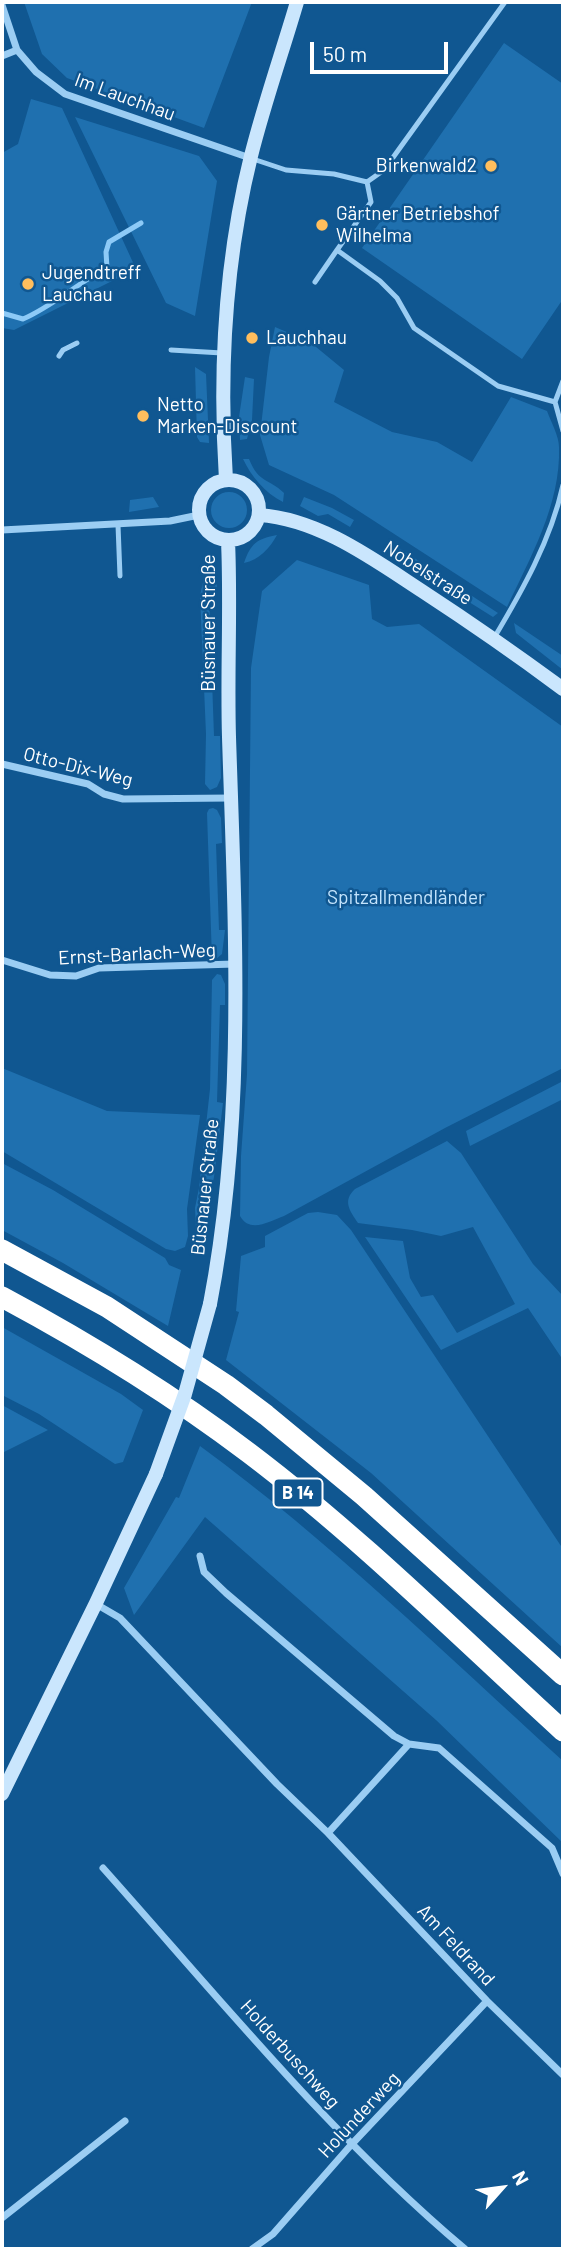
<!DOCTYPE html>
<meta charset="utf-8">
<style>
body{margin:0}
#map{position:relative;width:565px;height:2251px;overflow:hidden;background:#105791;font-family:Barlow,sans-serif}
canvas{display:block}
.frame{position:absolute;inset:0;border:4px solid #fff;pointer-events:none}
.north{position:absolute;left:467px;top:2153px;width:70px;height:70px;-webkit-text-stroke:5px #105791;paint-order:stroke;rotate:62deg;font-size:19px;font-weight:700;line-height:28px;text-align:center;color:#fff}
.north::after{content:'';display:block;margin:auto;width:24px;height:32px;background:#fff;clip-path:polygon(50% 0,100% 100%,50% 72%,0 100%)}
.scale{position:absolute;left:310px;top:42px;width:138px;height:32px;box-sizing:border-box;border:4px solid #fff;border-top:0;padding-left:9px;font-size:21px;line-height:24px;white-space:nowrap;color:#fff;-webkit-text-stroke:5px #105791;paint-order:stroke}
</style>
<div id="map">
<canvas width="565" height="2251"></canvas>
<div class="frame"></div>
<div class="north">N</div>
<div class="scale">50 m</div>
</div>
<script>
const g = document.querySelector('canvas').getContext('2d');
g.lineJoin = 'round';
function fill(path, color) { g.fillStyle = color; g.fill(path, 'evenodd'); }
function stroke(path, color, width, dash) { g.strokeStyle = color; g.lineWidth = width; g.lineCap = dash ? 'butt' : 'round'; g.setLineDash(dash || []); g.stroke(path); }
function write(font, color, halo, rows, align = 'center') {
  g.font = font + ' Barlow,sans-serif'; g.lineWidth = 5; g.setLineDash([]); g.textBaseline = 'middle'; g.strokeStyle = halo; g.fillStyle = color; for (const [text, x, y, turn = 0] of rows) {
    g.save(); g.translate(x, y); g.rotate((+turn || 0) * Math.PI / 180); g.textAlign = isNaN(turn) ? turn : align; if (halo) g.strokeText(text, 0, 0); g.fillText(text, 0, 0); g.restore();
  }
}
const green = new Path2D(`
 M24,2H252L204,128L67,78L42,54Z
 M504,43L563,84V299L522,359L362,248Z
 M31,99L62,108L136,269L14,330L2,328V153L18,144Z
 M75,117L199,156L217,181L195,316L166,303Z
 M275,327L310,342L344,370L334,402L392,432L437,442L472,462L511,397L547,411C551,422 559,436 559,447C561,504 530,558 507,607L334,495L269,465L260,435L269,357Z
 M195,367L206,374L209,443L200,442L197,437Z
 M245,377L254,379L252,420L247,439L240,440L239,417Z
 M243,459H249C259,484 269,478 284,493L283,502C265,493 251,476 243,459Z
 M211 510a18 18 0 1 1 36 0a18 18 0 1 1-36 0Z
 M153,497L159,507L129,512L130,500Z
 M304,497L332,508L354,520L350,527L328,514L318,516L300,506Z
 M277,535C270,548 259,560 244,563C251,543 257,539 277,535Z
 M399,548L498,613L493,617L394,555Z
 M297,560L369,585L372,619L387,627L419,624L563,727V1068L445,1128L284,1216C270,1221 250,1234 240,1216L241,1156L247,1074L251,668L262,591Z
 M204,579L215,580L217,586L215,595L209,596L214,736H220L221,778L217,787L210,790L205,784L206,734L200,595Z
 M514,623L563,656V670L516,633Z
 M213,808L217,810L221,818L222,843L216,844L219,930H225L222,954L216,959H212L207,813L209,809Z
 M217,974L221,975L225,984V1005H220L217,1102L223,1103L214,1177L201,1237L196,1229L195,1208L199,1188L210,1089L212,980Z
 M2,1068L107,1111L200,1115L187,1209L188,1236L185,1247L175,1251L166,1249L2,1151Z
 M563,1081V1099L470,1146L466,1131Z
 M447,1141L461,1153L533,1264L563,1296V1360L528,1308L441,1350L365,1237L403,1241L410,1278L421,1297L433,1295L457,1333L515,1304L473,1227L441,1236L412,1230L358,1223C350,1211 342,1201 355,1189Z
 M2,1163L53,1190L165,1258L169,1265L181,1270L168,1326L63,1263L2,1230Z
 M318,1212L337,1215L351,1230L563,1549V1648L371,1473L226,1360L239,1312L236,1311L241,1256L265,1247V1236L308,1213Z
 M2,1327L121,1394L143,1410L123,1462L115,1464L39,1414L2,1395Z
 M2,1405L48,1430L2,1453Z
 M200,1446C330,1541 444,1653 563,1761V1843L436,1720L205,1517L134,1615L124,1588L176,1497L179,1498Z`);
const stream = new Path2D(`
 M2,313L23,319C46,309 66,293 88,279C94,275 101,274 107,268L106,252L109,242L141,223`);
const lane = new Path2D(`
 M253,159L286,170L334,174L367,182L384,170L505,2
 M367,182L371,202L337,250L380,281L397,298L414,328L498,386L555,402
 M315,282L337,250
 M171,350L222,353
 M59,356L63,350L77,343
 M563,381L555,402L563,431
 M118,525L120,576
 M494,638C522,591 551,540 563,485`);
const street = new Path2D(`
 M2,5L17,50L36,72L65,94L250,158
 M2,56L17,50
 M2,530L170,521L199,515
 M2,764L88,784L104,794L123,799L231,798
 M2,960L50,975L76,976L99,968L235,964
 M200,1556L204,1572L226,1593L394,1736L409,1744L439,1748L552,1848L563,1874
 M96,1604L120,1618L277,1784L328,1833L487,2001L563,2075
 M328,1833L409,1744
 M103,1868C219,1998 331,2136 465,2249
 M2,2218L125,2121
 M252,2249L273,2234L351,2145L487,2001`);
const secondary = new Path2D(`
 M199 510a30 30 0 1 1 60 0a30 30 0 1 1-60 0Z
 M226,480C219,372 225,261 251,156C264,104 282,53 297,2
 M259,515C319,519 373,559 422,591C471,623 517,655 563,689
 M210,1304C246,1117 235,926 229,737C227,672 231,606 228,541
 M2,1794L96,1603L156,1474`);
const highway = new Path2D(`
 M2,1250L107,1307L226,1385L266,1415L364,1496L563,1675
 M2,1297C88,1343 171,1394 249,1453C360,1537 460,1637 563,1731`);
const secondaryBridge = new Path2D(`
 M156,1474L185,1394L210,1304`);
const markers = [
 [491,166,7,"#ffbe5d"],
 [322,225,7,"#ffbe5d"],
 [28,284,7,"#ffbe5d"],
 [252,338,7,"#ffbe5d"],
 [143,416,7,"#ffbe5d"]
];
const shields = [
 [298,1493,49]
];
const shieldNames = [
 ["B 14",298,1493]
];
const streetNames = [
 ["Im Lauchhau",125,97,20],
 ["Nobelstraße",428,573,33],
 ["Büsnauer Straße",209,623,-90],
 ["Otto-Dix-Weg",78,767,14],
 ["Ernst-Barlach-Weg",137,954,-3],
 ["Büsnauer Straße",205,1187,-84],
 ["Am Feldrand",456,1945,47],
 ["Holderbuschweg",290,2054,48],
 ["Holunderweg",359,2115,-47]
];
const poiNames = [
 ["Birkenwald2",477,166,"right"],
 ["Gärtner Betriebshof",336,214],
 ["Wilhelma",336,236],
 ["Jugendtreff",42,273],
 ["Lauchau",42,295],
 ["Lauchhau",266,338],
 ["Netto",157,405],
 ["Marken-Discount",157,427]
];
const parkNames = [
 ["Spitzallmendländer",406,898]
];
fill(green, '#1f70af');
stroke(stream, '#8dcaf7', 5);
stroke(lane, '#9bcdf3', 5);
stroke(street, '#9bcdf3', 7);
stroke(secondary, '#cae6fd', 14);
stroke(highway, '#fff', 21);
stroke(secondaryBridge, '#cae6fd', 14);
for (const [x, y, r, color] of markers) { const dot = new Path2D(); dot.arc(x, y, r, 0, 2 * Math.PI); g.fillStyle = color; g.fill(dot); stroke(dot, '#105791', 2.5); }
for (const [x, y, w] of shields) { const box = new Path2D(); box.roundRect(x - w / 2, y - 14.5, w, 29, 5); g.fillStyle = '#105791'; g.fill(box); stroke(box, '#fff', 2); }
write('bold 18px', '#fff', null, shieldNames);
write('19px', '#fff', '#105791', streetNames);
write('19px', '#fff', '#105791', poiNames, 'left');
write('19px', '#c3e4fd', '#105791', parkNames);
</script>
